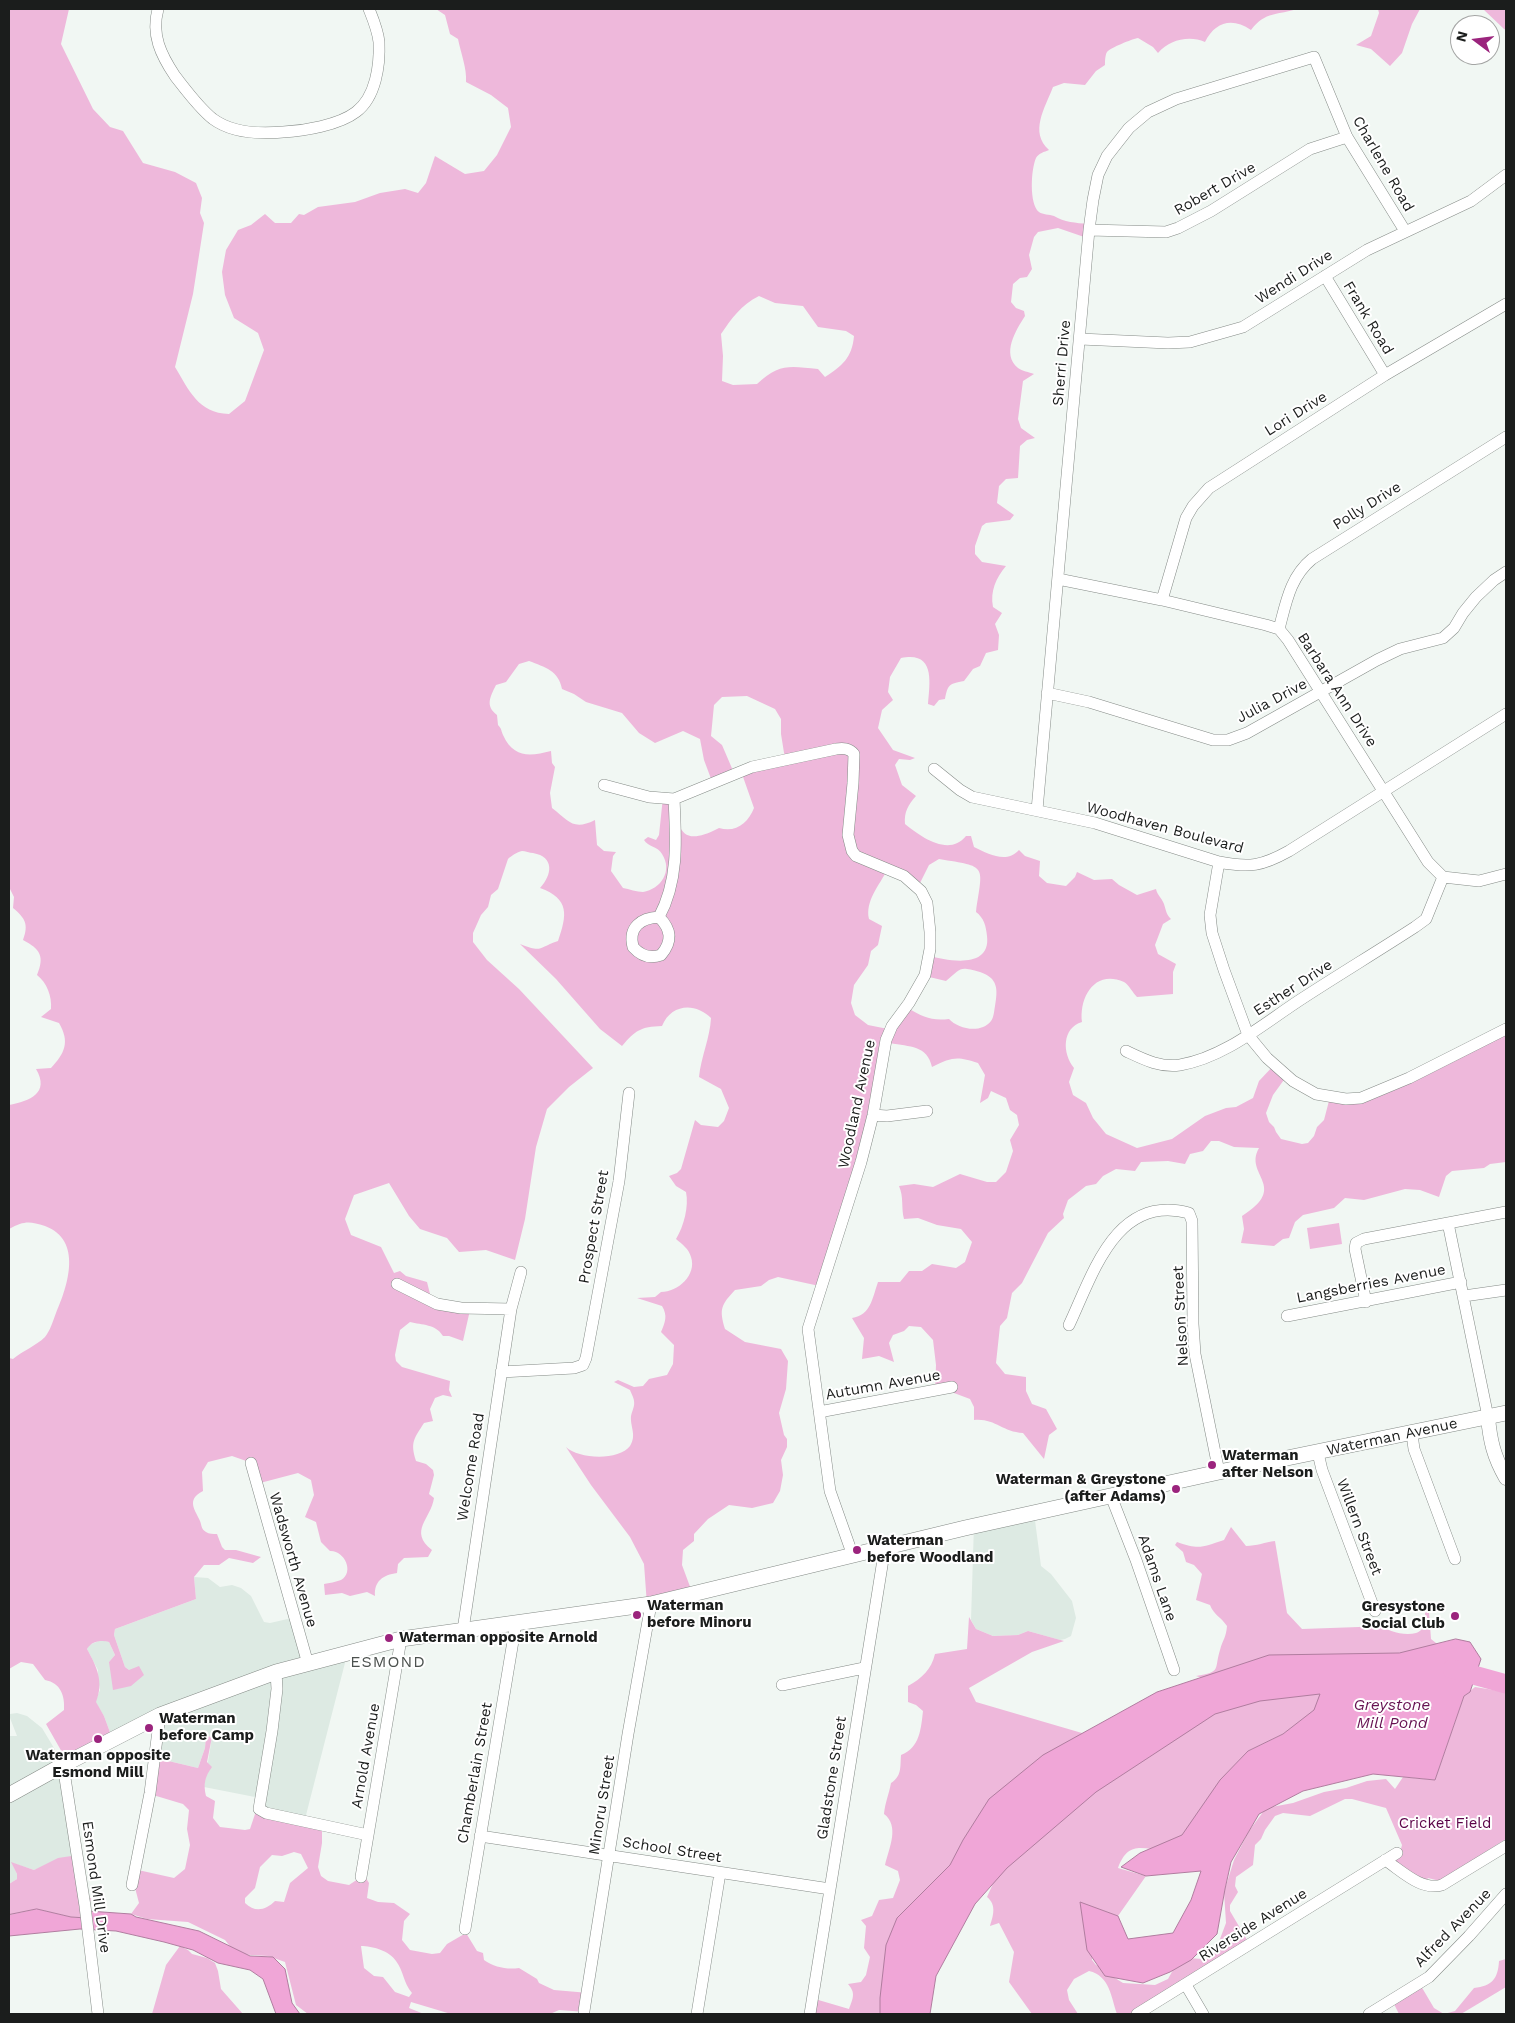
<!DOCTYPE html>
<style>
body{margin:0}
#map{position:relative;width:1515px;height:2023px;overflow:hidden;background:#f1f7f3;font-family:"Work Sans",sans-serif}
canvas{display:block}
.frame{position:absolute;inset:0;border:10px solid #1b1d1c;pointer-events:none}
.north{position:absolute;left:1450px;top:15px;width:50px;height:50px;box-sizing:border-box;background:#fff;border:1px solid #a4a5a4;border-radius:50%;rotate:285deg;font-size:14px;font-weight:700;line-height:20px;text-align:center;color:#1b1d1c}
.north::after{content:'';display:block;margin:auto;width:18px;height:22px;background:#9b247d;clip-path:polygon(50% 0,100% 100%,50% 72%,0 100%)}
</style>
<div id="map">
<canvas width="1515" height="2023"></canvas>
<div class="frame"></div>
<div class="north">N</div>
</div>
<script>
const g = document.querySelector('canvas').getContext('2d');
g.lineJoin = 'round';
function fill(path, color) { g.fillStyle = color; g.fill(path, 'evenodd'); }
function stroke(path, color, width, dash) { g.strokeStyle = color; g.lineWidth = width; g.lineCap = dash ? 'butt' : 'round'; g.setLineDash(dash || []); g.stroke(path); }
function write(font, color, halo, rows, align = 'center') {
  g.font = font + ' "Work Sans",sans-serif'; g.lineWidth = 4; g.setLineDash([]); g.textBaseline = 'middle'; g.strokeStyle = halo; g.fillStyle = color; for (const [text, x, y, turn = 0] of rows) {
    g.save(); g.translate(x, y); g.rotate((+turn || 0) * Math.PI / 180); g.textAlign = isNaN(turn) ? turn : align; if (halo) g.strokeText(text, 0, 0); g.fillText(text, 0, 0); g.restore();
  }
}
const built = new Path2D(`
 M1034,1513L1041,1566L1051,1574L1072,1601L1076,1618L1071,1636L1065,1639L1060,1640L1028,1631L1018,1635L993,1636L976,1629L971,1620L974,1524Z
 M194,1577L208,1578L220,1587L232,1585L241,1588L251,1596L264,1622L270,1623L292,1618L306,1663L347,1655L305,1819L263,1810L260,1798L204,1787L212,1737L206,1736L205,1748L198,1768L160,1759L164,1720L111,1735L104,1716L95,1702L100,1690L98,1680V1670L87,1649L89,1645L101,1640L109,1642L115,1655L109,1662L129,1670L125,1667L114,1635L115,1629L196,1599Z
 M17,1713L27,1716L42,1728L63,1763L78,1855L34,1870L12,1863L17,1874V1879L9,1884V1736H17L10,1718V1714Z`);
const green = new Path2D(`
 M9,9H69L61,44L93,109L110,127L123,131L143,163L175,172L196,183L202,198L200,213L204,223L193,294L175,367C189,390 198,413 229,414L245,401L264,350L258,333L234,318L225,295L222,272L226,250L238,230L251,225L265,214L275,223H291L299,214L304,215L318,207L355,202L380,193L405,189L418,193L426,183L435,156L465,174L484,171L497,155L511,127L508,108L491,95L466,82C467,68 461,54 458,39L450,34L445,15L436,9H1297C1279,15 1265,11 1251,30C1232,17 1215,22 1205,42C1189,35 1169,40 1158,53L1153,47L1138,38C1132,39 1110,48 1107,52C1105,55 1105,62 1105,65L1096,71L1085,85L1064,83L1053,87C1045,108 1029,132 1049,150C1044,152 1039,153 1036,158C1031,169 1029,204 1039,212C1043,215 1049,214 1054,216C1064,222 1076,223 1088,224L1090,239L1058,228L1038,232L1034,237L1029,255L1032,269L1027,277L1020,278L1013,284L1011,302L1016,308L1024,311L1025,316C1016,330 1001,354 1018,368C1022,371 1029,372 1034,374L1023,381L1018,419L1021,428L1035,438L1027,440L1020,446L1018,478L1006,479L999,486L997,503L1014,515L1010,520L986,523L982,526L975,546V554L982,562L1006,566C996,578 990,591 993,607L1002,613L995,624L999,635L998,650L986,653L980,666L973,669L964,681C949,684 948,684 945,699L939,700L934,706L928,704C930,681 935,651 901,658L890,677L888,692L893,700L882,710L878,728L893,750L915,758L910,760L899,759L895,765L902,785L916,796C908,805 904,812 905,824C921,837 949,857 966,836H971L974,847C989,854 1006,864 1019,850L1025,856L1040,861L1039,876L1047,883L1066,886L1075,877L1077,872L1094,880L1112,879L1119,885L1137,895L1156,889C1157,895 1162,898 1164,904C1166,910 1166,914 1171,919L1163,924L1155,945L1158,954L1176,964L1173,972V994L1137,997C1133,993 1129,985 1124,982C1095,969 1079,997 1082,1022C1062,1028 1062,1053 1074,1068L1069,1082L1073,1095L1086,1103L1093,1118L1106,1134L1137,1148L1172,1139L1205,1116L1226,1108L1236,1107L1253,1098L1259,1081L1275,1064L1286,1077L1273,1095L1266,1113L1269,1122L1274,1127L1276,1132L1281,1139L1302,1144L1308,1143L1314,1136L1317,1127L1324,1120L1330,1097H1350L1506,1031V1162L1490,1164L1484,1168L1452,1171L1446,1176L1439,1197L1420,1190L1405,1189L1364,1200L1345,1198L1334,1208L1303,1215L1295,1222L1289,1238L1283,1239L1274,1246L1241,1243L1244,1229L1242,1216C1290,1186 1243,1175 1259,1148L1234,1147L1219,1141H1211L1203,1151L1190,1154L1185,1164L1168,1161L1141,1162L1135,1171L1116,1169L1103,1176L1096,1184L1086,1186L1068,1200L1063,1214L1064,1218L1048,1233L1022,1283L1012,1293L1007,1318L1000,1326L996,1363L1005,1374L1026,1377V1391L1032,1404L1046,1409L1057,1429L1049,1435L1044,1459L1023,1433C1002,1432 995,1418 974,1420V1407L970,1399L946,1390L935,1391L936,1365L933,1340L921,1327L909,1326L904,1331L893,1335L889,1343L894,1362L879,1356L862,1359L864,1338L852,1318C871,1315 872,1299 878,1282H900L909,1271H922L932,1264L956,1268L965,1262L972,1242L961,1229L937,1225L918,1218L904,1219C901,1208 904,1197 899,1186L914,1184L933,1187L960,1174L987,1182H996L1006,1172L1013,1151L1010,1140L1019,1125L1017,1115L1010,1110L1006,1098L991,1091L988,1098L980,1103L985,1075L978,1063C957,1056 952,1057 932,1067C927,1045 910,1047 890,1043L824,1287L778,1277L769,1280L761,1286L735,1290C721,1305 719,1309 725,1329L745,1342L781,1349L788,1361L786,1389L779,1413L784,1435L787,1439V1447L781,1460L783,1475L780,1491L773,1503L752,1508L729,1505L708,1519L694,1534V1541L683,1550L682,1565L692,1592L647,1605L644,1564L630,1537L591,1485L566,1447C578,1459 619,1461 630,1446C637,1435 630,1427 631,1416C632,1411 635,1406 634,1401C634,1398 631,1393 630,1390L614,1382L618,1380L634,1387L643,1386L649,1379L667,1375L673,1364L674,1345L661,1332C665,1322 668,1316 662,1306L637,1298L655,1297L661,1292C678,1292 697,1275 691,1257C689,1249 682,1244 676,1239C684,1226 689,1206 686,1192L676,1186L669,1176L677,1173L681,1169L695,1120L701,1125L718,1127L724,1121L729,1108L721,1089L699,1077C701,1057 710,1038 711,1018C695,1002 671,1004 662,1026C640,1027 636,1030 622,1046L600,1029L556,979L520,944C543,953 537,948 558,941C567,915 570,899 540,888C552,875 555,857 533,853C530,853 525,851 522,851C517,852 511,856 508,859L498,889L491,895L488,907L481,915L473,933V942L487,960L519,989L593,1068L569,1087L547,1109L536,1147L525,1219L515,1260L486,1250L459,1252L447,1238L420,1229L409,1216L389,1183L354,1195L345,1219L351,1235L381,1247L394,1273L400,1271L406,1276L427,1282L432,1302L470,1310L463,1341L449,1336H443C436,1324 422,1325 410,1322L400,1330L395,1355L396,1361L402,1367L450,1381L449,1390L452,1397L443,1395L435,1398L430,1409L433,1421L424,1423C414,1439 410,1442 416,1461L426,1464L433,1470L434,1475L429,1494L434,1498C431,1519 408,1531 432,1550L428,1557L404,1558L398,1564L397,1573C383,1575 374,1581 375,1596L367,1592L350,1596L342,1593L325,1595L324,1584C329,1583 336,1582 341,1580C355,1572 344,1550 330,1551L321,1542L316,1522L305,1517L314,1495L311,1480L298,1473L260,1483L252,1463L232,1456L208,1462L202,1472L203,1491C185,1500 196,1511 200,1521C202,1526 201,1529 206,1532C209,1534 213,1534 217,1534L222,1547L225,1550H236L261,1557L253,1563L229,1558L219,1565H204L194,1577L196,1599L115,1629L114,1635L125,1667L129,1670L139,1666L144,1675L131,1686L113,1690L109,1662L115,1655L109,1642C101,1640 92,1641 87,1649C97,1667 104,1682 96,1702L104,1716L111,1735L67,1761L46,1724L64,1710C65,1696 61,1683 45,1680L33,1664L21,1662L9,1669V1358L13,1359C22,1351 36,1346 45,1337C50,1331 53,1321 56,1313C68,1286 83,1240 45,1226C29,1221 24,1221 9,1229V1105C30,1101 50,1093 36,1069L51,1068C65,1053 70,1042 59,1023L41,1017L51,1009C52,996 47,983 37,975C45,956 40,949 23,940C29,924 25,918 13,908L14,897L9,887ZM759,296L775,303L803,306L818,327L846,331L854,336C852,358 842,366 825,377L818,369C790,366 779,363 757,384L733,385L722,381L723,356L721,334C732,318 741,305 759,296ZM529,661C545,667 559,671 562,689L574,694L586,702L622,713L639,733L655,743L683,731L700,739L704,760L713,784L734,773L722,745L711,736L714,705L722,697L747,696L775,709L781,719V734L785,759L742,774L754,808C748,823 736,833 719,828C681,848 677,830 675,796L663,797L659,835L656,840L648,837L644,840C648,847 658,846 662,854C673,871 661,889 643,892C637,892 629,889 623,888L611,871L613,856L616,852L604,851L597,845L595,820C573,831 569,821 552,808L550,793L555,767L552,763L551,751C531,756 514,759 503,735C501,731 502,729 498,725L497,715C485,706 490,697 496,685L506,682L519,664ZM939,859C988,867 983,864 976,912C984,918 986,926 987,936C991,969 949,961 929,956L925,976L946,981C962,968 958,966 980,972C998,978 998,989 995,1006C994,1011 994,1017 991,1021C981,1034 958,1029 949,1019C931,1021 923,1017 908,1008L893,1030L868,1025L855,1015L851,1003L854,985L868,965L871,951L878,945L882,926L869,919C865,901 879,886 887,870L919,885L929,865Z
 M1378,9H1420L1412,24L1402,53L1390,66L1371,49L1356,45L1371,36L1379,13Z
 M1483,9H1506V30L1504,29Z
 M1339,1223L1342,1244L1310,1249L1307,1228Z
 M1231,1527L1246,1546C1257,1546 1265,1542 1275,1541L1287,1613L1302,1629L1359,1627L1379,1623C1386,1632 1405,1636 1416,1633C1420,1632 1423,1628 1426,1625L1425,1613L1428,1610L1429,1612L1431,1639L1441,1647L1212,1681L1196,1676C1222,1672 1214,1669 1220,1650C1223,1639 1226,1638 1227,1626C1221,1617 1214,1615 1210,1605L1196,1600L1202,1574L1194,1565L1186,1562L1183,1552L1175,1545L1177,1542C1200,1550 1202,1547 1224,1540Z
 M969,1617L976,1629L993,1636L1018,1635L1028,1631L1064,1641L1032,1652L969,1688L976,1702L1099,1738L1068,1757L905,2014H812L815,1999L849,2009C853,1998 856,1993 848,1984L861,1982L866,1975L870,1957L864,1948L866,1926L861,1920L872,1916L879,1900L893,1898L900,1880L898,1871L885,1865C889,1848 900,1826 884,1814C885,1803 889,1794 891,1783C902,1776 900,1767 901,1755C920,1748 921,1728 923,1711L916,1705L908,1702V1686C922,1678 931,1670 935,1654L967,1649Z
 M1475,1687L1506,1692V1839L1440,1881L1428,1878L1423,1886L1404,1874L1393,1858L1400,1853L1402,1845L1386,1808L1352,1799H1345L1310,1816L1283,1813L1275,1816L1265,1830L1261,1839L1255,1845L1253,1865L1236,1877L1235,1886L1238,1892L1230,1905V1911L1250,1945L1140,2014H1117C1111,1997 1110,1976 1089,1971L1074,1979L1067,1990L1069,2000L1078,2014H1032L1009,1982L1014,1952L999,1923L990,1926C993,1916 997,1905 987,1897L996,1877L1076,1799L1117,1778L1211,1715L1266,1697L1322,1689L1318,1709L1283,1734L1248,1751L1221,1780L1205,1822L1166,1852C1142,1848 1128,1841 1118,1868L1146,1876L1118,1916L1081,1903L1096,1941L1092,1960L1096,1965L1110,1970L1115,1978L1123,1983L1155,1985L1168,1979L1178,1961L1189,1958L1202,1959L1211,1956L1217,1947L1226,1923L1224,1892L1234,1860L1249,1831L1266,1808L1293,1803L1324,1792L1346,1788L1367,1781L1386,1779L1395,1789L1403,1777L1435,1780L1464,1696Z
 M206,1736L212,1737L207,1762L212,1767C205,1776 203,1785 206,1796L215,1801L213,1818L220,1827L245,1830L250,1829L256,1811L322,1826V1843L318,1867L321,1876L328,1881L349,1885L364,1875L369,1883L367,1898L378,1902L394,1903L410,1914L404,1921L402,1940L410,1950L432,1954L440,1953L447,1944L466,1933L477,1951L483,1953L484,1960C494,1967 507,1970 519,1968L537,1979L539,1983L554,1990L589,1993L586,2012L559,2010L550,2014H451L411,2002L409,2008L424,2014H308L296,2005L285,1962L268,1956L236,1954L225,1940L188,1922L147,1919L131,1914L139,1903L134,1884L138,1870L174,1878L185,1869L190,1845L187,1829L189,1810L183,1804L153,1795L160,1759L198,1768L205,1748ZM294,1852L301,1854L308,1868L290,1883L284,1902L275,1901C266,1910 255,1913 245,1903V1898L255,1888L260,1867L272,1855L282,1856ZM361,1946C372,1946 390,1951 396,1961C404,1972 403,1982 412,1993L409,1997L395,1992L383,1977L374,1976L364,1968Z
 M78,1855L87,1898H91L87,1918L71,1917L37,1909L9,1915V1884L17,1879V1874L11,1862L34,1870L58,1858Z
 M180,1946L188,1950L192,1954L207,1958L215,1963L218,1971L221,1989L243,2014H152L166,1965Z
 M1506,1959V1987L1461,2014H1399L1393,2002L1421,1986L1434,2008L1444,2014L1455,2011L1474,1988C1492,1986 1498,1979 1499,1961Z`);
const water = new Path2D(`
 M1456,1639L1470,1642L1481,1659L1470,1692L1464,1696L1435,1780L1373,1774L1303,1791L1259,1814L1231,1862L1225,1889L1217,1934L1191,1960L1170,1972L1143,1983L1105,1976L1087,1950L1080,1902L1118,1916L1128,1939L1173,1933L1191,1900L1201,1871L1146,1876L1121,1867L1140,1853L1182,1835L1220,1780L1248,1751L1283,1734L1314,1710L1320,1694L1260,1701L1215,1714L1096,1792L1007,1868L975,1904L936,1976L930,2014H880V1998L886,1945L897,1918L950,1865L963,1840L989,1799L1043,1755L1157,1692L1269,1655L1399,1653Z
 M37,1909L71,1917L87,1918L88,1911L131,1914L136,1917L199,1931L250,1956L273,1957L285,1969L292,2003L300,2014H276L263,1979L250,1970L218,1963L193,1950L164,1942L116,1931L80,1929L9,1936V1915Z`);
const river = new Path2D(`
 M1452,1669L1506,1684`);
const minor = new Path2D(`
 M158,9C151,35 161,55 175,76C186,90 199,108 213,119C232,133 261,134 283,132C304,131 339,125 356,112C376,97 380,65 379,42C378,31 373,19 369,9
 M1089,230L1166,232L1178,228L1211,211L1310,149L1347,137
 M1325,276L1385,375
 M1080,339L1168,343L1190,342L1243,327L1367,250L1471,201L1506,175
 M1058,579L1162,600L1266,625L1279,629L1288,640L1428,862L1443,877L1479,881L1506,874
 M1162,600L1186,518L1193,506L1209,488L1385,375L1506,304
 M1279,629C1286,603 1290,577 1312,559L1506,437
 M1047,693L1089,702L1213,740H1228L1247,733L1377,660L1400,649L1443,638L1454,628L1463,613L1476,597L1494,580L1506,572
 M934,769L960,790L972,797L1095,823L1219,862C1250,868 1262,866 1289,851L1506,714
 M604,785L649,797L674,799L752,767L836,749C843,748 849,748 854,754L853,783L848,835L852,851L856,856L904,876L921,891L927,903L930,932V949L925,975L909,1003L892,1026L886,1040L873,1115L861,1162L808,1329L830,1491L853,1556
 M1037,810L1089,230L1093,200L1098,175L1107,156L1129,128L1148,112L1176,99L1314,57L1347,137L1405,231
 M1219,862L1210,915L1212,933L1224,970L1248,1035L1267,1058L1293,1081L1316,1094L1346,1099L1361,1098L1409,1078L1506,1029
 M659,917C671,929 673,941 661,955C650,959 641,956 633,947C628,927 641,918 659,917C679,880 676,839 674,799
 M1126,1051C1143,1059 1160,1068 1180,1065C1226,1057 1264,1023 1303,998C1340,974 1378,951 1415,927L1426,919L1443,877
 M873,1115L887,1116L927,1111
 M1448,1223L1488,1417
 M397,1284L437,1304L461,1308L511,1309
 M1464,1296L1506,1290
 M1366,1302L1355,1249L1356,1243L1364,1239L1506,1212
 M1287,1316L1461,1282
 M1069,1325C1093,1274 1116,1193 1189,1213L1192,1221L1193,1324L1195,1354L1219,1472
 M501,1372L574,1368L583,1365L586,1358L619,1181L629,1093
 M819,1412L952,1387
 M1412,1434L1414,1449L1455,1559
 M1318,1453L1322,1470L1375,1611
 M251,1463L308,1664
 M1111,1496L1136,1560L1174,1670
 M463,1630L511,1309L521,1272
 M276,1672L277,1689L272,1731L259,1809L266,1813L368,1835
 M782,1685L864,1668
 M63,1765L85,1906L98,2014
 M480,1836L830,1889
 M1385,1860C1402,1871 1421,1891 1442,1885L1506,1846
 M361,1877L401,1639
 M132,1885L150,1793L160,1715
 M465,1929L516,1623
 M1186,1985L1203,2014
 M584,2011L628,1734L651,1604
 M697,2014L720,1873
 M810,2014L885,1547
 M1137,2014L1397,1853
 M1369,2014L1429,1977L1469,1936L1506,1894`);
const tertiary = new Path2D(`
 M1488,1417C1490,1441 1494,1457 1506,1478`);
const secondary = new Path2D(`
 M9,1795L63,1765L160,1715L276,1672L401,1639L651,1604L965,1528L1219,1472L1506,1413`);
const markers = [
 [1212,1465,5,"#9b247d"],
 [1176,1489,5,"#9b247d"],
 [857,1550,5,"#9b247d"],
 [637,1615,5,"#9b247d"],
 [1455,1616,5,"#9b247d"],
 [389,1638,5,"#9b247d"],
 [149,1728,5,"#9b247d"],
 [98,1739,5,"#9b247d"]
];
const streetNames = [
 ["Charlene Road",1383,164,60],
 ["Robert Drive",1215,189,-30],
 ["Wendi Drive",1294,277,-32],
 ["Frank Road",1368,318,59],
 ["Sherri Drive",1062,363,-85],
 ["Lori Drive",1296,414,-32],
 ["Polly Drive",1367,506,-32],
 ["Barbara Ann Drive",1337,690,57],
 ["Julia Drive",1272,701,-28],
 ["Woodhaven Boulevard",1165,828,15],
 ["Esther Drive",1293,988,-33],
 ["Woodland Avenue",857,1104,-78],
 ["Prospect Street",594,1227,-80],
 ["Langsberries Avenue",1371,1284,-11],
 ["Nelson Street",1181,1316,-93],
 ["Autumn Avenue",883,1385,-10],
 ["Waterman Avenue",1392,1437,-12],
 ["Welcome Road",471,1467,-81],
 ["Willern Street",1359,1527,69],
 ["Wadsworth Avenue",293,1560,74],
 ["Adams Lane",1157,1578,71],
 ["Arnold Avenue",366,1756,-80],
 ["Chamberlain Street",475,1773,-80],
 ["Gladstone Street",832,1778,-81],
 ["Minoru Street",602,1805,-81],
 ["School Street",672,1850,9],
 ["Esmond Mill Drive",96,1887,82],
 ["Riverside Avenue",1253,1925,-32],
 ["Alfred Avenue",1453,1928,-46]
];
const poiNames = [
 ["Waterman",1222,1456],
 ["after Nelson",1222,1473],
 ["Waterman & Greystone",1166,1480,"right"],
 ["(after Adams)",1166,1497,"right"],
 ["Waterman",867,1541],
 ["before Woodland",867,1558],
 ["Waterman",647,1606],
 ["before Minoru",647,1623],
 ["Gresystone",1445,1607,"right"],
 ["Social Club",1445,1624,"right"],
 ["Waterman opposite Arnold",399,1638],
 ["Waterman",159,1719],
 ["before Camp",159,1736],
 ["Waterman opposite",98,1756,"center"],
 ["Esmond Mill",98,1773,"center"]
];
const parkNames = [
 ["Cricket Field",1445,1824]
];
const neighbourhoodNames = [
 ["ESMOND",388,1662]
];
const waterNames = [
 ["Greystone",1392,1705],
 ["Mill Pond",1392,1723]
];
fill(built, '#ddeae3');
fill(green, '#eeb8db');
fill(water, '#f0a6d7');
stroke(water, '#b07d9f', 1);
stroke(river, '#f0a6d7', 19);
stroke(minor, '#858b87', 12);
stroke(tertiary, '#858b87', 15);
stroke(secondary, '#858b87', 16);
stroke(minor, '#fff', 11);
stroke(tertiary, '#fff', 14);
stroke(secondary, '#fff', 15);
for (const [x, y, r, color] of markers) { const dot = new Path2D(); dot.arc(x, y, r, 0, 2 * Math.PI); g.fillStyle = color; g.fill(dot); stroke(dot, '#fff', 2); }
write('15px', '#1b1d1c', '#fff', streetNames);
write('bold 15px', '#1b1d1c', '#fff', poiNames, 'left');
write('15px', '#5c0449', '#fff', parkNames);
g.letterSpacing = '1px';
write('16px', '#4d524f', '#fff', neighbourhoodNames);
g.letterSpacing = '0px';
write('italic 16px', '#671252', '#fff', waterNames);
</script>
